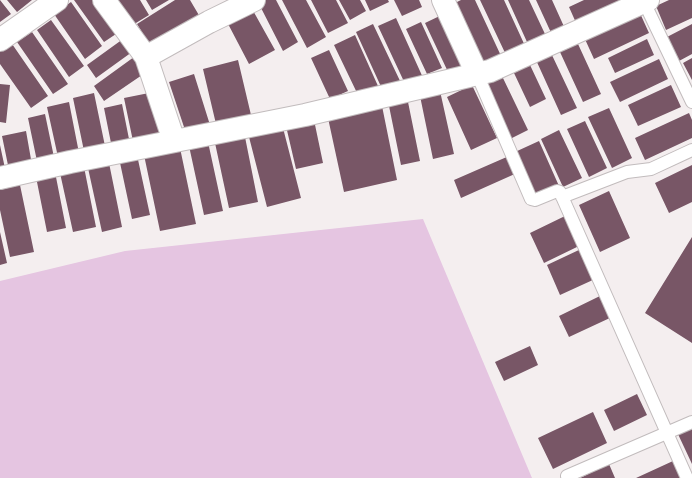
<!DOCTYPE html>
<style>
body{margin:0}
canvas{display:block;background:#f4eeef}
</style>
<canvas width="692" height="478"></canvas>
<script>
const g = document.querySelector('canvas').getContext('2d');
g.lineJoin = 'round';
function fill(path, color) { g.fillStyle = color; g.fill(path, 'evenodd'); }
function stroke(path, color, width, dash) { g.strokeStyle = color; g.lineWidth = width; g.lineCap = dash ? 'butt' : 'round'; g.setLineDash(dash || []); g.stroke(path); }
const water = new Path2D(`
 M423,219L532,478H0V281L125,251Z`);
const building = new Path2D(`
 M0,0L11,14L0,22Z
 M7,0H32L17,12Z
 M74,0H97L119,32L104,42Z
 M115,0H140L149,15L131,26Z
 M146,0H169L152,10Z
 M175,0H190L200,17L151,47L137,24Z
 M266,0H276L298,42L283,51L259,4Z
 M282,0H306L326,37L307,48Z
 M311,0H336L348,23L328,33Z
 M339,0H360L366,11L350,20Z
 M365,0H388L389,2L370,11Z
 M394,0H419L422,7L402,16Z
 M461,0H475L502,58L483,68L453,4Z
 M480,0H504L526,48L507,57Z
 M508,0H529L545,34L527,42Z
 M536,0H552L566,31L553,37Z
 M584,0H630L577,25L569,7Z
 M669,0H692V18L666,30L656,6Z
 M71,2L102,46L85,59L54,14Z
 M251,7L275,50L249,64L226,20Z
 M639,11L649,33L594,59L584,37Z
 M448,12L472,63L449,74L425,23Z
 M396,18L424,80L407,88L378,26Z
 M51,20L84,66L69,77L37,30Z
 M421,22L442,68L427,74L406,29Z
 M373,24L401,83L383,91L356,32Z
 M692,24V54L679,61L667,37Z
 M32,32L68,84L53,94L17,42Z
 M355,35L378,86L358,95L334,45Z
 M123,39L132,52L96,78L87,65Z
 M647,39L654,55L615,73L608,58Z
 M10,41L48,96L31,108L0,64V48Z
 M578,44L601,94L583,102L560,52Z
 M329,50L348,91L330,99L311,58Z
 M551,53L577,108L561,115L536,60Z
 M134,57L145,73L104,101L94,86Z
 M692,58V80L683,63Z
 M659,59L668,79L620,102L610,82Z
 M238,60L251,115L216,124L203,69Z
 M530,65L546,99L530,107L514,73Z
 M194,74L210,125L186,133L169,82Z
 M502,76L528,130L510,139L484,86Z
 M0,84L10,85L6,123L0,122Z
 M472,85L497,138L471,150L447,97Z
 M671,85L681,107L638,126L628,105Z
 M440,91L454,154L433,159L420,96Z
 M154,92L164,140L134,146L124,98Z
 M94,93L105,146L84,151L73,98Z
 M69,102L79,153L58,157L47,107Z
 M408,102L420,161L401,165L389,106Z
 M122,104L130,144L112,148L104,108Z
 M382,106L397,180L344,192L328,118Z
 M609,108L632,158L612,168L588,117Z
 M689,113L692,120V138L645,160L635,138Z
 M45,114L55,162L38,166L28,118Z
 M314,120L323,163L296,169L286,126Z
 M585,121L607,168L589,177L567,129Z
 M283,128L301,198L267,207L249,137Z
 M559,130L582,178L563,187L541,139Z
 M26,131L32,165L9,170L2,136Z
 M245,137L258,202L229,208L215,143Z
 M539,141L559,186L536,197L515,152Z
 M208,142L223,211L204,215L189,146Z
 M0,145L6,173L0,174Z
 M180,148L196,224L160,231L144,155Z
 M137,155L150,215L132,219L119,158Z
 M509,156L517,173L461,198L454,180Z
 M109,163L122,227L102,232L88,168Z
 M692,165V202L669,213L655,183Z
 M84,167L96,227L73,232L60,173Z
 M55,172L66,228L47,232L36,177Z
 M20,185L34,252L10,257L0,210V190Z
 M609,191L630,238L600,252L579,205Z
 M565,216L579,246L544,263L530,233Z
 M0,232L7,263L0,265Z
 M692,237V343L645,313Z
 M581,249L595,279L560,295L547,265Z
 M602,295L612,317L569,337L559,316Z
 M530,346L538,365L504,381L495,362Z
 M637,394L647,415L614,431L604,410Z
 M593,412L607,443L553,469L538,438Z
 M692,425V464L677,432Z
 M673,461L681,478H636Z
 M609,464L615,478H580Z`);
const service = new Path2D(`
 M644,2L692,102
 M477,74L531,199L535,200L557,191L560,192L687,478
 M562,197L627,172L651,169L692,150
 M567,476L692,422`);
const minor = new Path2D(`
 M104,0L146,57L174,141
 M443,0L477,74
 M0,40L57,0
 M146,57L209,22L254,0
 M0,178L70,162L305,115L490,71L648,0`);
fill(water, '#e5c5e1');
fill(building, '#785666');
stroke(service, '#c2bcbd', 14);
stroke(minor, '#c2bcbd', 24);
stroke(service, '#fff', 12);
stroke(minor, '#fff', 22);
</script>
